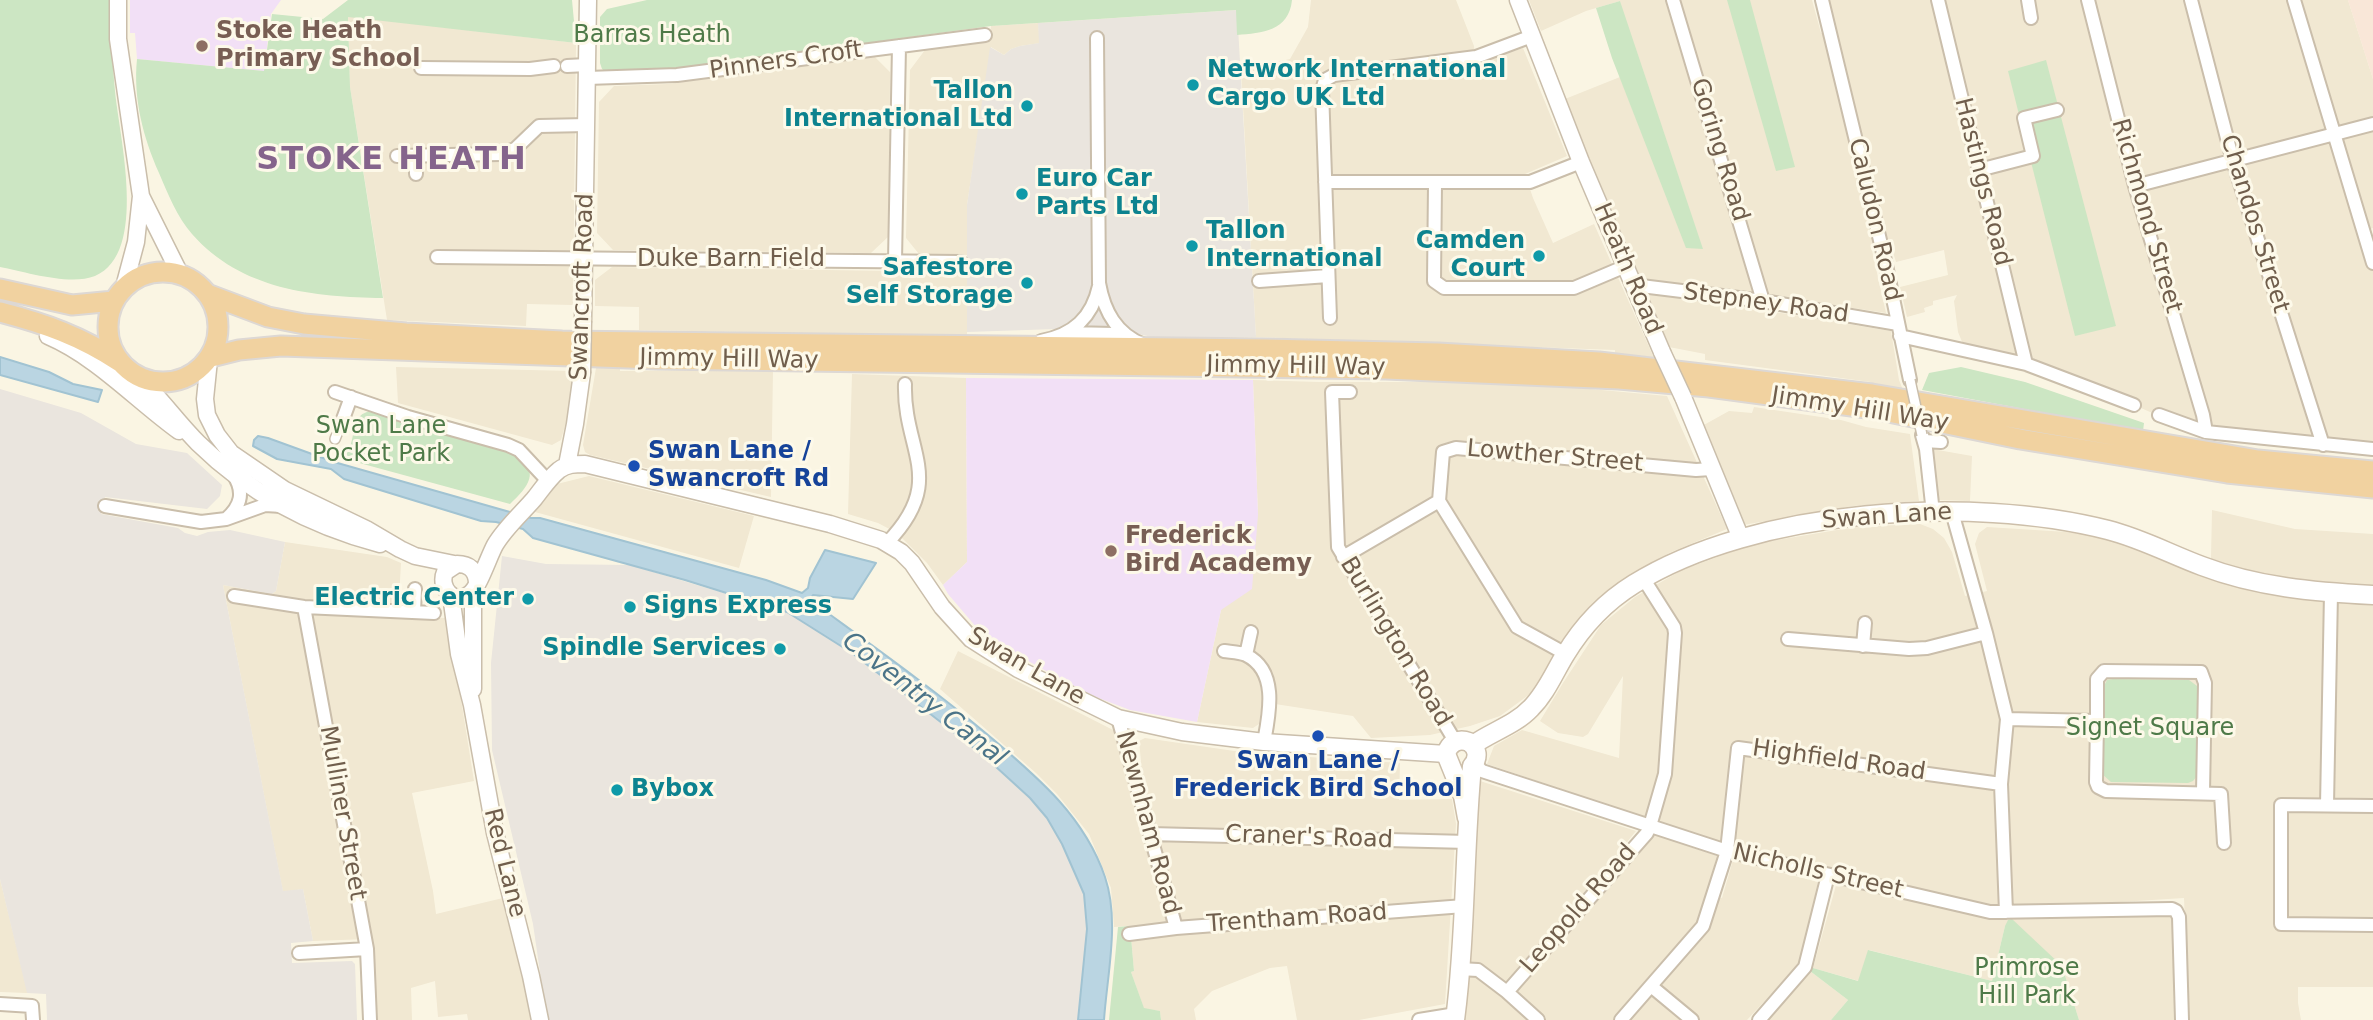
<!DOCTYPE html>
<style>
body{margin:0}
canvas{display:block;background:#faf5e3}
</style>
<canvas width="2373" height="1020"></canvas>
<script>
const g = document.querySelector('canvas').getContext('2d');
g.lineJoin = 'round';
function fill(path, color) { g.fillStyle = color; g.fill(path, 'evenodd'); }
function stroke(path, color, width, dash) { g.strokeStyle = color; g.lineWidth = width; g.lineCap = dash ? 'butt' : 'round'; g.setLineDash(dash || []); g.stroke(path); }
function write(font, color, halo, rows, align = 'center') {
  g.font = font + ' "DejaVu Sans",sans-serif'; g.lineWidth = 6; g.setLineDash([]); g.textBaseline = 'middle'; g.strokeStyle = halo; g.fillStyle = color; for (const [text, x, y, turn = 0] of rows) {
    g.save(); g.translate(x, y); g.rotate((+turn || 0) * Math.PI / 180); g.textAlign = isNaN(turn) ? turn : align; if (halo) g.strokeText(text, 0, 0); g.fillText(text, 0, 0); g.restore();
  }
}
const residential = new Path2D(`
 M1311,0H1456L1474,46L1476,64L1523,48L1567,156L1525,174L1533,198L1553,243L1594,224L1654,358L1615,355V350L1256,337L1241,70L1290,59L1308,27Z
 M1529,0H1665L1671,21L1684,16L1679,0H1812L1821,33L1835,28L1829,0H2348L2373,79V228L2363,232L2373,263V449L2180,425L2134,405L1965,349L1958,332L1954,301L1957,295L1933,301V305L1924,308L1925,312L1907,317L1900,287L1948,275L1944,250L1896,262L1889,239L1871,246L1886,313L1729,289L1726,304L1891,331L1899,380L1903,390L1870,386L1871,382L1705,360V354L1669,347L1629,258L1565,99L1620,77L1642,134L1620,1L1586,11L1541,31Z
 M348,16L576,43L573,305L527,304L526,326L387,320L350,87Z
 M1038,23L1040,43L1020,46L1011,49L1004,55L991,47L967,205V255L919,254L906,238L910,70L925,50L989,42L991,26Z
 M875,57L890,72L889,236L871,253L613,250L597,233L599,102L614,86L668,84Z
 M612,267L967,272V336L639,330V307L595,306V280Z
 M396,367L573,371L569,411L561,440L552,445L398,403Z
 M620,367V371L773,370L771,497L590,455L585,452L583,445L596,368Z
 M852,374L966,378L967,562L943,585L927,563L897,533L878,523L848,514Z
 M1253,380L1319,382H1514L1667,396L1727,529L1669,553L1608,590L1580,617L1530,694L1500,716L1470,726L1430,735L1371,738L1353,716L1262,702L1259,724L1253,728L1197,722L1221,610L1258,515Z
 M1754,407L1841,420L1866,427L1910,434L1919,501L1853,506L1743,525L1702,426L1729,411L1752,413Z
 M1932,449L1972,456L1970,501L1937,500Z
 M589,476L754,516L739,568L535,512L557,484Z
 M2212,510L2295,529L2373,534V987H2298V1003L2301,1020H2189L2184,898L2104,903L2105,917H2172L2174,1020H2079L2062,966L2005,926L1992,981L1869,950L1859,981L1813,968L1840,871L1821,864L1718,842L1487,764L1494,746L1522,730L1619,758L1623,676L1588,734L1583,737L1558,733L1540,721L1563,683L1601,625L1635,597L1682,570L1753,544L1855,527L1920,524L1933,529L1944,538L1952,552L1965,596L1987,591L1975,544L1979,533L1987,527L2067,532L2095,536L2127,546L2207,577L2211,558Z
 M285,542L387,557L401,563L398,617L448,618L474,781L412,793L433,891L436,914L503,898L518,954L532,1020H468L467,1014L438,1017L435,981L411,988L412,1020H374L368,939L313,941L303,889L283,892L223,585L272,594L276,591Z
 M958,651L1115,731L1124,764L1141,761L1139,741L1145,738L1248,753L1400,763L1399,800L1452,799L1456,824L1445,1004L1359,1020H1297L1287,966L1270,968L1212,991L1194,1009L1196,1020H1161L1160,1011L1144,1009L1131,972L1134,971L1130,926L1114,927L1111,888L1089,834L1057,794L1036,773L940,689Z
 M1480,781L1636,831L1614,858L1625,869L1655,835L1717,856L1706,894L1722,898L1733,860L1818,882L1800,963L1747,1020H1465Z
 M0,879L27,990V993L0,992Z
 M1810,971L1848,1000L1831,1020H1769Z`);
const commercial = new Path2D(`
 M2348,0H2373V79Z`);
const industrial = new Path2D(`
 M1237,10L1256,337L1158,338L1112,329L1086,328L967,332V205L990,47L1004,55L1011,49L1020,46L1039,43L1038,23Z
 M0,389L81,413L136,444L187,453L222,485L220,496L207,509L105,497L101,514L178,528L185,533L197,536L208,532L230,530L285,542L276,591L272,594L223,585L283,891L303,889L313,941L291,943L292,963L352,961L355,964L357,1020H47L46,994L27,993L0,879Z
 M502,556L546,564L630,565L787,612L852,653L983,755L1030,798L1047,818L1062,844L1084,894L1087,929L1078,1020H547L533,924L492,750L491,663Z`);
const education = new Path2D(`
 M130,0H281L271,14L264,71L137,59L135,33H130Z
 M966,378L1253,380L1258,515L1252,589L1221,610L1197,722L1130,710L1096,697L1059,678L999,645L977,628L948,594L943,585L967,562Z`);
const green = new Path2D(`
 M0,0H112C112,30 112,61 115,91C119,136 149,253 95,276C70,286 26,272 0,267Z
 M348,0H572L576,43L348,17L350,87L383,298C314,297 241,290 192,234C177,217 168,194 159,173C143,137 133,98 137,59L264,71L272,14L323,19Z
 M647,0H1292C1289,31 1262,33 1237,35L1236,10L991,26L660,71L606,72L602,69L600,63V17L607,9Z
 M1727,0H1750L1795,167L1776,171Z
 M1620,1L1703,249L1686,248L1612,58L1596,8Z
 M2046,60L2116,326L2075,336L2008,71Z
 M1961,367L2025,382L2144,423L2143,431L1922,390L1929,373Z
 M371,411L514,454C542,471 528,487 510,504L341,458C344,455 347,452 349,449C356,434 351,414 371,411Z
 M2113,679L2189,680L2197,686V776L2193,781L2188,783L2111,782L2101,773L2104,686L2107,680Z
 M2012,919L2062,966L2079,1020H1831L1848,1000L1810,971L1813,968L1858,981L1868,950L1992,981L2005,926L2008,920Z
 M1130,926L1134,971L1131,972L1144,1008L1160,1011L1161,1020H1109L1118,927Z`);
const water = new Path2D(`
 M0,357L49,372L73,384L102,390L98,402L0,375Z
 M258,436L268,438L334,462L531,518H540L766,580L802,593L808,588L810,578L825,550L876,563L853,599L813,595L810,600C870,644 931,687 988,735C1036,776 1084,815 1105,877C1120,921 1107,975 1104,1020H1078L1087,929L1084,894L1062,844L1047,818L1030,798L983,755L852,653L787,612L685,580L533,538L523,529L496,522L481,521L344,479L331,469L277,459L253,446L254,440Z`);
const pedestrian = new Path2D(`
 M335,439L343,419`);
const minor = new Path2D(`
 M1673,0L1763,301
 M1822,0L1886,265L1910,380
 M1938,0L2026,364
 M2028,0L2031,18
 M2088,0L2135,186L2203,415L2206,432
 M2191,0L2233,161L2323,445
 M2294,0L2373,263
 M1097,38L1099,283C1104,311 1116,334 1144,345
 M567,66L587,65
 M421,68L530,69L554,66
 M587,78L677,75L985,35
 M397,156L500,154L515,149L539,126L587,125
 M1979,170L2033,156L2024,118L2057,110
 M416,174V156
 M1325,182H1530L1581,162
 M1435,184L1434,281L1444,288H1574L1626,266
 M2135,186L2373,124
 M437,257L961,262
 M895,261L899,46
 M1259,281L1328,276
 M1633,285L1763,301L1898,324
 M1330,318L1322,90L1325,80L1334,75L1476,57L1532,36
 M1070,333L1113,334L1128,338
 M1900,336L2026,364L2134,405
 M1041,341C1073,335 1092,318 1099,286
 M335,392L408,417L508,445L519,450L548,481
 M1350,392H1332L1338,547L1455,741
 M2159,415L2206,432L2373,449
 M343,419L351,397
 M1922,435L1926,449L1933,513
 M1924,441L1941,442
 M233,474C245,492 241,506 226,519L265,505L282,506
 M105,506L201,522L226,519
 M1952,512L1986,633L2007,719L2001,784L2006,912
 M887,543C948,480 903,451 905,384
 M1343,557L1439,501
 M234,596L304,607L434,613
 M304,607L367,949L370,1020
 M414,612L415,589
 M1788,639L1909,649L1927,648L1986,633
 M1863,646L1865,623
 M1224,651C1230,652 1240,652 1246,655C1279,671 1269,715 1264,742
 M1566,654L1517,627L1439,501L1443,452L1456,448L1696,470L1711,469
 M1246,655L1251,632
 M1118,718L1176,928
 M2007,719L2097,721V679L2104,671L2201,672L2205,683L2203,792
 M2097,721L2096,782L2098,787L2106,791L2221,794L2224,843
 M1474,763L1482,771L1727,851L1990,912L2172,909L2176,911L2179,917L2182,1020
 M2327,805L2331,593
 M2373,806L2281,805V924L2373,925
 M1150,834L1468,842
 M1129,934L1176,928L1464,906
 M299,953L367,949
 M1459,969L1478,970L1507,992L1538,1020
 M1651,986L1692,1020
 M1507,992L1647,833L1650,826L1665,774L1675,633L1674,627L1643,578
 M0,1004L32,1006L33,1020
 M1419,1020L1456,1014
 M1621,1020L1703,926L1727,851L1738,748L2001,784
 M1759,1020L1805,967L1828,875`);
const tertiary = new Path2D(`
 M118,0V39L141,196L136,242L124,287
 M1518,0L1581,162L1662,352
 M141,196L180,274
 M583,321L588,0
 M48,336C97,357 136,400 179,431
 M209,360L205,399L207,415L217,435L231,453L285,490L366,529L400,549L415,556L454,564
 M136,375C159,396 176,421 198,443C249,493 312,526 380,544
 M1683,397L1740,536
 M567,465L575,424L582,373
 M477,582C476,570 469,564 457,564L445,572C438,588 455,607 471,593C479,586 489,556 495,545C505,528 521,514 534,499C542,489 549,478 559,470C567,464 575,464 585,464L830,524L881,540L901,552L912,563L942,607L971,639L1018,669L1118,718L1182,732L1264,742L1446,754
 M473,591V689
 M451,595L459,654L472,705L495,833L531,976L540,1020`);
const secondary = new Path2D(`
 M1473,745C1491,732 1515,725 1531,708C1546,693 1554,673 1565,655C1583,625 1605,602 1634,584C1756,508 1971,495 2108,530C2140,538 2170,554 2202,566C2257,587 2314,592 2373,595
 M1455,1020C1466,936 1464,850 1472,766C1479,758 1478,748 1469,742C1458,738 1449,743 1446,754L1463,796L1467,818`);
const trunk = new Path2D(`
 M108 327a55 55 0 1 1 110 0a55 55 0 1 1-110 0Z
 M0,289L72,305L114,301
 M207,294L268,317L304,324L406,333L562,341L1265,349L1438,353L1599,362L1872,394L2258,460L2373,471
 M0,312C46,324 80,336 120,362
 M211,357L239,350L281,346L657,359L1386,369L1619,379L1709,387L1874,409L2020,439L2227,473L2373,488`);
const pedestrianBridge = new Path2D(`
 M1910,380L1922,435`);
const tertiaryBridge = new Path2D(`
 M1662,352L1683,397
 M582,373L583,321`);
const markers = [
 [202,46,7,"#8d6e63"],
 [1193,85,7,"#0f9aa8"],
 [1027,106,7,"#0f9aa8"],
 [1022,194,7,"#0f9aa8"],
 [1192,246,7,"#0f9aa8"],
 [1539,256,7,"#0f9aa8"],
 [1027,283,7,"#0f9aa8"],
 [634,466,7,"#1a4fb4"],
 [1111,551,7,"#8d6e63"],
 [528,599,7,"#0f9aa8"],
 [630,607,7,"#0f9aa8"],
 [780,649,7,"#0f9aa8"],
 [1318,736,7,"#1a4fb4"],
 [617,790,7,"#0f9aa8"]
];
const educationNames = [
 ["Stoke Heath",216,32],
 ["Primary School",216,60],
 ["Frederick",1125,537],
 ["Bird Academy",1125,565]
];
const parkNames = [
 ["Barras Heath",652,36],
 ["Swan Lane",381,427],
 ["Pocket Park",381,455],
 ["Signet Square",2150,729],
 ["Primrose",2027,969],
 ["Hill Park",2027,997]
];
const streetNames = [
 ["Pinners Croft",786,61,-8],
 ["Goring Road",1719,150,73],
 ["Hastings Road",1982,182,76],
 ["Richmond Street",2146,216,74],
 ["Caludon Road",1874,220,77],
 ["Chandos Street",2254,224,73],
 ["Duke Barn Field",731,260],
 ["Heath Road",1627,269,67],
 ["Swancroft Road",583,287,-88],
 ["Stepney Road",1766,304,8],
 ["Jimmy Hill Way",729,360,1],
 ["Jimmy Hill Way",1296,367,1],
 ["Jimmy Hill Way",1860,410,9],
 ["Lowther Street",1555,457,5],
 ["Swan Lane",1887,517,-4],
 ["Burlington Road",1395,642,59],
 ["Swan Lane",1026,667,30],
 ["Highfield Road",1839,761,8],
 ["Mulliner Street",342,813,80],
 ["Newnham Road",1147,823,75],
 ["Craner's Road",1309,838,2],
 ["Red Lane",504,863,76],
 ["Nicholls Street",1818,872,13],
 ["Leopold Road",1579,909,-49],
 ["Trentham Road",1297,919,-4]
];
const cultureNames = [
 ["Network International",1207,71],
 ["Cargo UK Ltd",1207,99],
 ["Tallon",1013,92,"right"],
 ["International Ltd",1013,120,"right"],
 ["Euro Car",1036,180],
 ["Parts Ltd",1036,208],
 ["Tallon",1206,232],
 ["International",1206,260],
 ["Camden",1525,242,"right"],
 ["Court",1525,270,"right"],
 ["Safestore",1013,269,"right"],
 ["Self Storage",1013,297,"right"],
 ["Electric Center",514,599,"right"],
 ["Signs Express",644,607],
 ["Spindle Services",766,649,"right"],
 ["Bybox",631,790]
];
const transitNames = [
 ["Swan Lane /",648,452],
 ["Swancroft Rd",648,480],
 ["Swan Lane /",1318,762,"center"],
 ["Frederick Bird School",1318,790,"center"]
];
const waterNames = [
 ["Coventry Canal",924,700,38]
];
const districtNames = [
 ["STOKE HEATH",392,161]
];
fill(residential, '#f1e8d2');
fill(commercial, '#f9e7d8');
fill(industrial, '#eae5de');
fill(education, '#f2e0f6');
fill(green, '#cce6c3');
fill(water, '#bad5e2');
stroke(water, '#a1c3d2', 2);
stroke(pedestrian, '#cabeab', 12);
stroke(minor, '#cabeab', 16);
stroke(tertiary, '#cabeab', 19);
stroke(secondary, '#cdbfaa', 21);
stroke(trunk, '#ddd8d4', 23);
stroke(pedestrian, '#fff', 9);
stroke(minor, '#fff', 12);
stroke(tertiary, '#fff', 16);
stroke(secondary, '#fff', 18);
stroke(trunk, '#f1d2a0', 19);
stroke(pedestrianBridge, '#cabeab', 12, []);
stroke(tertiaryBridge, '#cabeab', 19, []);
stroke(pedestrianBridge, '#fff', 9);
stroke(tertiaryBridge, '#fff', 16);
for (const [x, y, r, color] of markers) { const dot = new Path2D(); dot.arc(x, y, r, 0, 2 * Math.PI); g.fillStyle = color; g.fill(dot); stroke(dot, '#fdf9e9', 2.5); }
write('bold 24px', '#785e54', '#fdf9e9', educationNames, 'left');
write('24px', '#4e7a48', '#fdf9e9', parkNames);
write('24px', '#705e4c', '#fdf9e9', streetNames);
write('bold 24px', '#0d838f', '#fdf9e9', cultureNames, 'left');
write('bold 24px', '#164399', '#fdf9e9', transitNames, 'left');
write('italic 26px', '#4b7488', '#fdf9e9', waterNames);
g.letterSpacing = '2px';
write('bold 32px', '#85648c', '#fdf9e9', districtNames);
g.letterSpacing = '0px';
</script>
